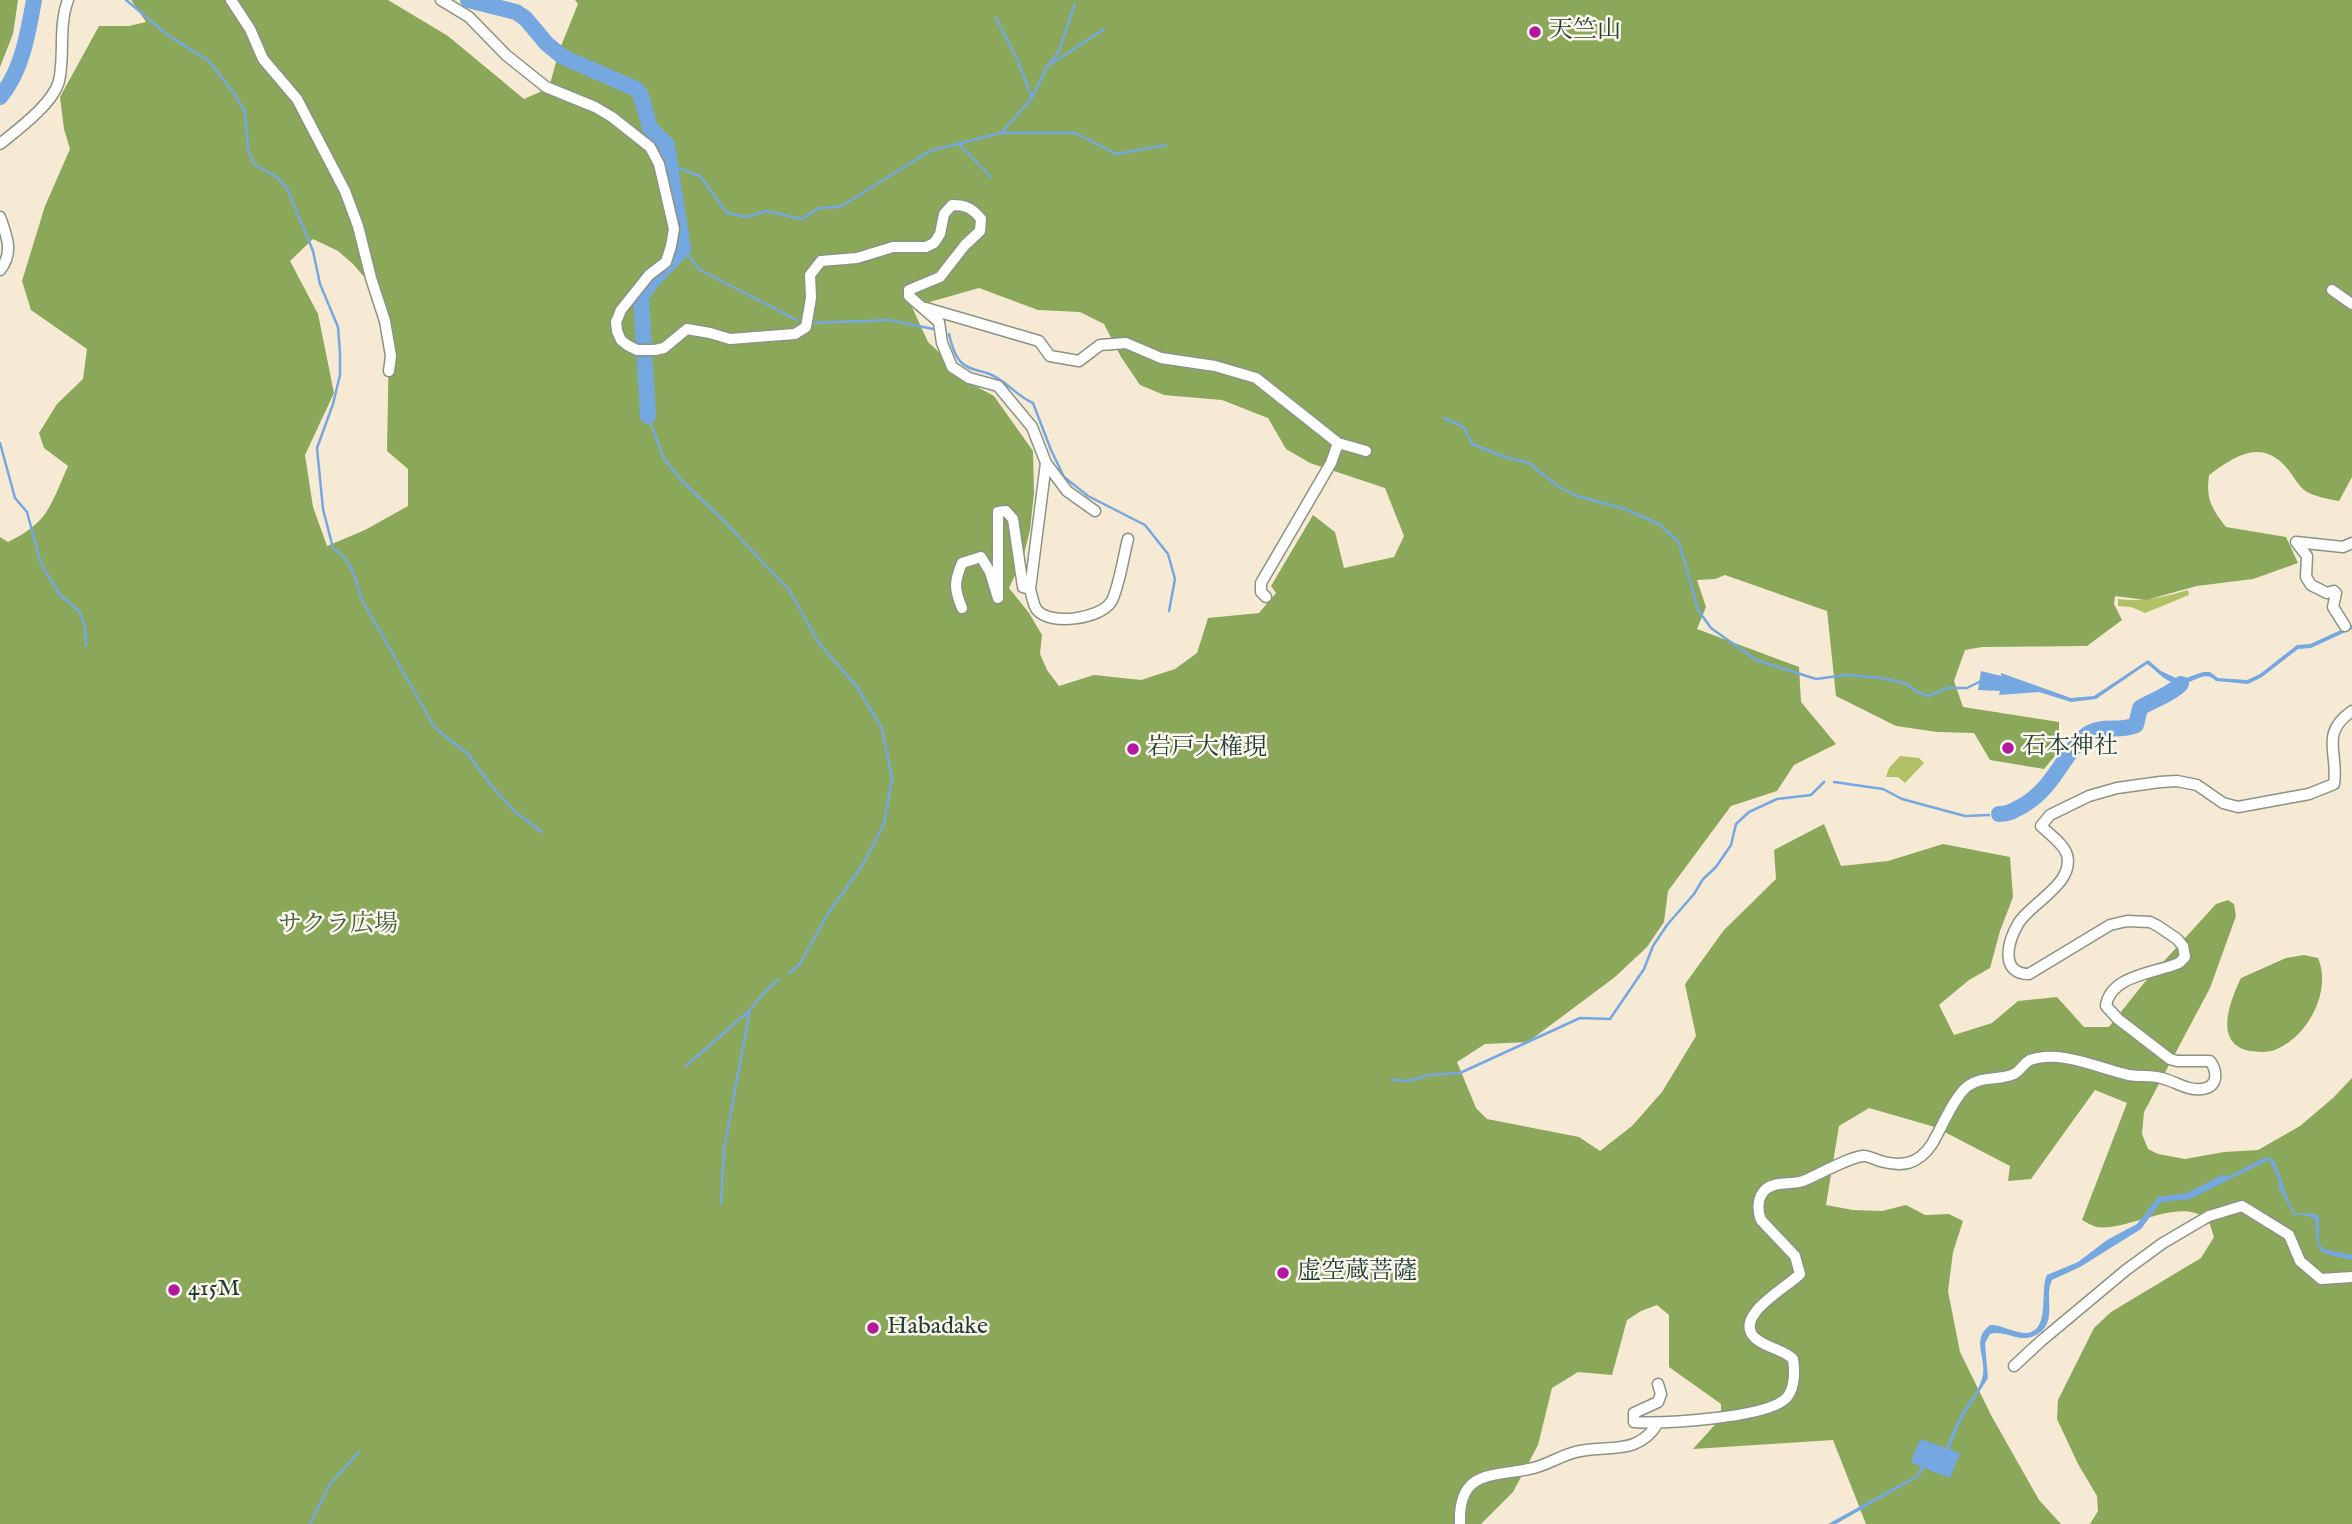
<!DOCTYPE html>
<meta charset="utf-8">
<style>
body{margin:0}
canvas{display:block;background:#f6ead5}
</style>
<canvas width="2352" height="1524"></canvas>
<script>
const g = document.querySelector('canvas').getContext('2d');
g.lineJoin = 'round';
function fill(path, color) { g.fillStyle = color; g.fill(path, 'evenodd'); }
function stroke(path, color, width, dash) { g.strokeStyle = color; g.lineWidth = width; g.lineCap = dash ? 'butt' : 'round'; g.setLineDash(dash || []); g.stroke(path); }
function write(font, color, halo, rows, align = 'center') {
  g.font = font + ' "IM FELL English","Noto Serif JP",serif'; g.lineWidth = 5; g.setLineDash([]); g.textBaseline = 'middle'; g.strokeStyle = halo; g.fillStyle = color; for (const [text, x, y, turn = 0] of rows) {
    g.save(); g.translate(x, y); g.rotate((+turn || 0) * Math.PI / 180); g.textAlign = isNaN(turn) ? turn : align; if (halo) g.strokeText(text, 0, 0); g.fillText(text, 0, 0); g.restore();
  }
}
const green = new Path2D(`
 M2188,590L2189,595L2145,613L2131,607L2118,606V599C2144,602 2164,597 2188,590Z
 M1900,756L1919,758L1924,763L1905,783L1898,777H1886L1889,768Z`);
const forest = new Path2D(`
 M0,0H18L13,34L0,67Z
 M131,0H388L448,36L524,99L549,88L559,51L578,4L575,0H2352V477L2339,501C2328,499 2317,497 2307,492C2298,487 2293,474 2286,467C2260,438 2234,457 2209,475C2206,500 2211,507 2226,527L2286,537L2298,563L2253,579L2197,586L2146,600L2115,596L2114,604L2122,620L2087,646L1982,647L1965,650L1954,681L1963,707L2059,722V751L2044,769L1990,760L1974,733L1937,732L1896,726L1836,696L1827,611L1725,575L1715,579L1697,580L1706,607L1697,629L1799,667L1801,702L1836,744L1794,765L1777,791L1731,806L1668,891L1664,922L1647,947L1615,977L1528,1042L1485,1044L1457,1062L1476,1108L1487,1119L1579,1137L1600,1151L1632,1126L1662,1092L1696,1036L1685,984L1724,930L1776,879L1774,850L1824,824L1841,866L1888,861L1943,844L2010,857L2013,897L2000,931L1990,968L1969,980L1939,1005L1954,1035L1992,1023L2018,1001L2057,997L2084,1027H2109L2144,983L2216,904L2228,900L2234,904L2236,916L2210,988L2144,1112L2142,1134L2148,1149L2158,1154L2185,1159L2224,1152L2258,1150L2300,1126L2333,1098L2352,1078V1524H2090L2098,1511L2097,1496L2078,1464L2057,1419L2058,1400L2094,1328L2111,1312L2201,1258L2214,1237C2212,1232 2211,1225 2208,1221C2184,1194 2127,1232 2097,1227C2092,1226 2086,1222 2082,1220L2127,1103L2095,1090L2031,1179L2008,1181L2010,1166L1935,1127L1869,1108L1839,1126L1826,1205L1853,1210L1882,1211L1906,1205L1925,1215L1949,1214L1963,1221L1953,1252L1948,1291L1960,1352L1991,1415L2039,1500L2061,1524H1866L1833,1440L1693,1449L1721,1418V1404L1669,1367V1315L1657,1305L1641,1311L1627,1320L1612,1375L1578,1372L1552,1388L1538,1445L1513,1492L1481,1524H0V537L8,542C49,522 50,506 68,466L44,448L39,433L57,404L83,379L87,349L31,310L22,281L45,206L70,149L64,129L60,97L99,26H129L146,22ZM313,239L338,251L353,264L372,286L389,339L387,451L408,469V506L365,530L327,546L313,507L305,455L334,393L318,314L290,261ZM979,288L1038,310L1080,312L1104,324L1121,357L1140,385L1164,395L1222,400L1268,418L1286,449L1310,463L1385,488L1404,536L1394,557L1344,568L1335,532L1313,515L1271,586L1276,593L1259,613L1208,618L1197,653L1175,669L1141,680L1094,675L1059,686L1047,670L1040,654L1042,635L1029,613L1009,588L1023,558L1030,530L1034,493L1033,451L994,396L947,371L941,354L928,342L912,307Z
 M2304,955L2318,958C2332,990 2309,1035 2277,1049C2269,1053 2258,1052 2250,1051C2213,1044 2230,1001 2241,978L2286,958Z`);
const water = new Path2D(`
 M2352,625V629L2311,648L2298,649L2262,677L2248,684L2216,681C2204,669 2194,684 2180,684C2167,684 2157,671 2147,664L2096,699L2071,702L2039,692L1999,695L2000,691L1978,690L1981,671L2001,676V673L2071,698L2094,696L2148,660L2161,671L2180,680L2203,672H2210L2218,678L2247,680L2260,674L2297,645L2310,644Z
 M2266,1157L2274,1160C2282,1178 2285,1196 2295,1213L2316,1214L2319,1217V1244L2324,1249L2352,1255V1260C2316,1251 2317,1257 2315,1219L2304,1215H2294L2279,1188L2278,1178L2269,1160L2190,1199L2161,1202L2141,1229L2080,1267L2052,1280C2043,1298 2060,1324 2034,1336C2018,1343 2004,1329 1990,1334L1985,1343L1988,1378L1962,1419L1949,1449L1960,1453L1950,1478L1924,1468L1920,1476L1836,1524H1828L1917,1475L1921,1467L1911,1462L1920,1439L1946,1448C1950,1438 1954,1428 1959,1418C1966,1404 1980,1391 1983,1375C1986,1356 1971,1339 1990,1325C2002,1325 2012,1332 2024,1333C2052,1334 2039,1289 2047,1275L2078,1262L2107,1240L2137,1224L2158,1197L2187,1193L2222,1175L2229,1176Z`);
const stream = new Path2D(`
 M126,0L169,36L209,61L234,93L245,112L248,150L254,164L278,178L287,188L313,251L320,284L338,327L340,353V375L333,404L317,448L323,509L333,548C351,559 356,578 361,598L435,728L468,754L490,784L514,811L542,832
 M996,18L1017,59L1032,98
 M1051,64L1104,29
 M1001,133H1076L1116,154L1166,145
 M959,144L991,177
 M671,165L700,176L727,213L747,217L766,211L802,219L819,208L840,207L930,151L1001,133L1032,98L1047,67L1059,51L1075,4
 M683,249L700,270L797,320
 M811,323L890,320L933,329
 M949,334C951,343 954,356 962,363C969,370 978,370 987,373C1004,378 1016,396 1033,403L1051,450L1064,477L1088,496L1145,525L1168,554L1175,579L1169,611
 M648,416L664,459L684,483L724,521L790,591L818,642L858,688L882,729L892,778L884,824L862,866L827,915L800,964L789,973
 M1444,418L1464,427L1472,444L1505,457L1529,463L1559,487L1577,496L1625,509L1659,524L1679,542L1698,610L1711,628L1756,660L1816,679L1846,675L1882,678L1907,684L1917,692L1928,696L1948,688H1967L1981,681
 M0,443L15,498L27,512L41,564L59,594L80,612L85,628L86,646
 M1834,782L1883,789L1902,799L1965,816L1989,815
 M686,1066L749,1011
 M1392,1080L1408,1081L1429,1075L1460,1073L1580,1018L1610,1019L1644,969L1653,946L1667,925L1694,894L1703,879L1716,867L1731,845L1736,824L1749,812L1777,799L1811,795L1824,782
 M721,1203L724,1149L750,1010L766,990L779,980
 M310,1524L330,1484L359,1452`);
const river = new Path2D(`
 M468,0L516,12L525,18L547,44L563,57L634,88L640,93L650,128L667,145L683,249L650,283L641,297L648,416
 M0,97C22,71 28,33 34,0
 M1999,814C2010,814 2014,810 2024,805C2055,786 2061,757 2085,736C2101,723 2119,733 2136,725L2140,708C2154,699 2169,696 2181,684`);
const minor = new Path2D(`
 M231,0L250,29L263,59L297,99L345,191L358,226L371,278L385,321L391,356L389,371
 M441,0L469,17L506,55L546,87L595,107L612,117L650,147L659,164L674,229L671,246L666,262L649,275L621,310L616,322L617,331L621,340L627,345L637,350H655L664,348L687,329L710,333L730,339L795,334L806,327L811,298L810,275L821,261L857,258L893,247H926L934,243L940,234L944,214L952,205C966,205 972,208 981,219L980,231L965,245L940,277L909,290V296L939,322L942,343L952,367L969,378L998,386L1032,427L1046,463L1030,589L1023,587L1013,519L1006,511L998,512V598L990,572L981,557L962,563C954,582 954,589 962,608
 M0,144C17,130 53,104 59,81C65,55 58,26 68,0
 M0,217C7,236 14,253 0,270
 M2332,290L2352,304
 M926,308L1039,341L1050,356L1079,361L1100,345L1126,343L1161,358L1215,366L1256,378L1338,443L1331,463L1261,583V592L1266,597
 M1338,443L1366,451
 M1046,463L1067,491L1095,511
 M1030,589C1032,595 1033,605 1037,610C1050,626 1100,619 1111,602C1118,592 1124,554 1128,539
 M2345,626L2333,607L2336,593L2334,591L2327,593L2311,585L2306,577L2307,556L2296,542L2343,547L2352,543
 M2014,1366L2041,1341L2126,1270L2163,1243L2209,1216L2242,1206L2289,1235L2300,1261L2321,1279L2352,1277
 M1658,1384L1661,1394L1658,1402L1634,1413V1422C1663,1424 1762,1418 1784,1400C1795,1392 1795,1372 1793,1359C1783,1349 1766,1348 1755,1338C1732,1316 1788,1287 1800,1274L1795,1256L1761,1220C1757,1210 1757,1197 1766,1189C1776,1181 1791,1185 1803,1181C1818,1175 1851,1156 1864,1156C1868,1156 1875,1159 1880,1161C1902,1167 1918,1165 1932,1144C1941,1129 1955,1095 1968,1086C1983,1075 1999,1081 2014,1074C2020,1071 2024,1063 2030,1060C2061,1049 2100,1069 2129,1075C2140,1077 2151,1075 2161,1078C2175,1081 2187,1091 2202,1089C2218,1087 2218,1072 2210,1061H2177L2170,1059L2118,1019L2106,1006C2110,975 2156,973 2179,963L2185,957L2183,946L2177,939L2158,926L2150,922L2127,921L2110,925L2029,974C2000,974 2007,943 2018,924C2029,904 2075,884 2067,855C2064,844 2049,834 2041,826L2050,815L2089,796L2117,788L2160,782L2177,781L2197,785L2223,803L2238,807L2309,794L2334,784C2339,753 2319,734 2352,711
 M1460,1524C1458,1471 1489,1477 1529,1469C1547,1466 1562,1454 1580,1451C1612,1445 1638,1455 1658,1423`);
const markers = [
 [1535,32,7,"#b5179e"],
 [2008,748,7,"#b5179e"],
 [1133,749,7,"#b5179e"],
 [1283,1273,7,"#b5179e"],
 [174,1290,7,"#b5179e"],
 [873,1328,7,"#b5179e"]
];
const poiNames = [
 ["天竺山",1549,32],
 ["石本神社",2022,748],
 ["岩戸大権現",1147,749],
 ["虚空蔵菩薩",1297,1273],
 ["415M",188,1290],
 ["Habadake",887,1328]
];
const parkNames = [
 ["サクラ広場",338,926]
];
fill(green, '#afc164');
fill(forest, '#8ba75a');
fill(water, '#75a7e0');
stroke(stream, '#75a7e0', 2.5);
stroke(river, '#75a7e0', 16);
stroke(minor, '#8a9484', 13);
stroke(minor, '#fff', 10);
for (const [x, y, r, color] of markers) { const dot = new Path2D(); dot.arc(x, y, r, 0, 2 * Math.PI); g.fillStyle = color; g.fill(dot); stroke(dot, '#fbf7ec', 2.5); }
write('24px', '#1f3d34', '#fbf7ec', poiNames, 'left');
write('24px', '#435e40', '#fbf7ec', parkNames);
</script>
